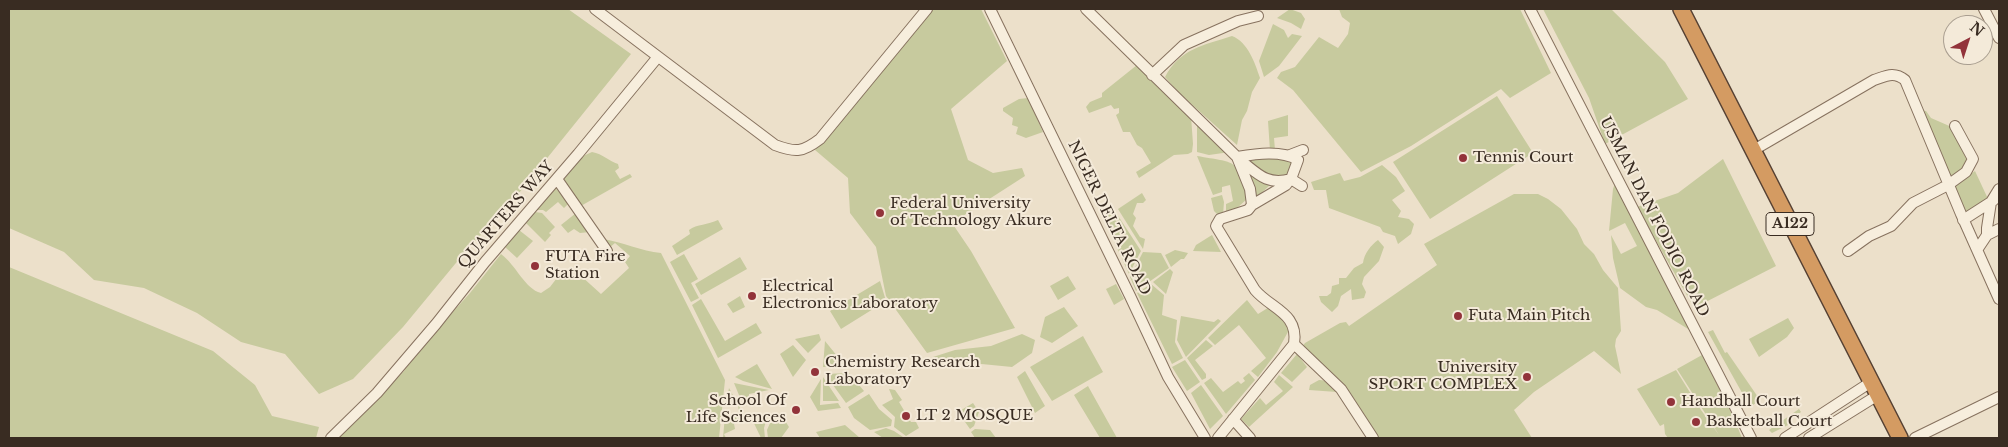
<!DOCTYPE html>
<style>
body{margin:0}
#map{position:relative;width:2008px;height:447px;overflow:hidden;background:#ece0ca;font-family:"Libre Baskerville",serif}
canvas{display:block}
.frame{position:absolute;inset:0;border:10px solid #392c22;pointer-events:none}
.north{position:absolute;left:1943px;top:15px;width:50px;height:50px;box-sizing:border-box;background:#f4ead9;border:1px solid #a99e90;border-radius:50%;rotate:40deg;font-size:14px;font-weight:700;line-height:20px;text-align:center;color:#392c22}
.north::after{content:'';display:block;margin:auto;width:18px;height:22px;background:#92333a;clip-path:polygon(50% 0,100% 100%,50% 72%,0 100%)}
</style>
<div id="map">
<canvas width="2008" height="447"></canvas>
<div class="frame"></div>
<div class="north">N</div>
</div>
<script>
const g = document.querySelector('canvas').getContext('2d');
g.lineJoin = 'round';
function fill(path, color) { g.fillStyle = color; g.fill(path, 'evenodd'); }
function stroke(path, color, width, dash) { g.strokeStyle = color; g.lineWidth = width; g.lineCap = dash ? 'butt' : 'round'; g.setLineDash(dash || []); g.stroke(path); }
function write(font, color, halo, rows, align = 'center') {
  g.font = font + ' "Libre Baskerville",serif'; g.lineWidth = 4; g.setLineDash([]); g.textBaseline = 'middle'; g.strokeStyle = halo; g.fillStyle = color; for (const [text, x, y, turn = 0] of rows) {
    g.save(); g.translate(x, y); g.rotate((+turn || 0) * Math.PI / 180); g.textAlign = isNaN(turn) ? turn : align; if (halo) g.strokeText(text, 0, 0); g.fillText(text, 0, 0); g.restore();
  }
}
const green = new Path2D(`
 M9,9H568L631,54L515,198L465,252L403,327L353,379L319,394L285,354L241,342L197,313L144,288L94,280L64,252L9,228Z
 M933,9H981L1007,61L951,109L968,160L993,173L1022,168L1025,176L952,223L971,251L1015,328L927,353L886,296L876,247L850,213L848,178L815,150Z
 M1290,9L1301,13L1305,19L1301,29L1291,23L1277,18Z
 M1339,9H1520L1551,73L1510,98L1501,89L1411,146L1361,172L1293,90L1277,78L1281,72L1295,67L1319,37L1338,48L1348,34L1350,23L1342,17Z
 M1543,9H1611L1665,62L1688,99L1605,144L1589,98Z
 M1273,24L1284,30L1288,38L1292,34L1302,36L1279,66L1264,77L1259,61Z
 M1232,36C1248,42 1255,63 1260,78L1252,92L1247,111L1242,120L1237,145L1178,92L1165,77C1181,48 1202,46 1232,36Z
 M1137,65L1191,116L1193,144L1192,152L1188,154L1174,155L1139,178L1136,172L1151,163L1142,148L1137,145L1130,132H1123L1116,115L1119,113V108L1114,109L1111,105L1089,113L1086,107L1090,102L1102,97V93Z
 M1497,96L1533,153L1430,219L1393,162Z
 M1028,98L1043,132L1026,138L1016,134L1018,127L1012,125L1013,118L1003,111V108L1019,99Z
 M1919,110L1926,111L1931,118L1954,128L1972,160L1950,182Z
 M1288,115V136L1274,138L1275,150L1270,151L1268,121Z
 M1197,121L1230,152L1209,155L1197,152Z
 M592,152C603,154 609,161 618,164L619,168L615,171L620,179L630,174L632,177L579,207L563,185L564,178L581,157Z
 M1197,156C1236,163 1238,158 1248,198L1236,209L1226,214V204L1233,201L1230,185L1222,187V192L1213,195Z
 M1258,157L1296,160L1289,177H1264L1250,162Z
 M1723,159L1776,266L1694,308L1637,207L1678,193Z
 M1382,165L1396,177L1405,191L1392,200L1401,211L1398,217L1409,219L1414,224L1411,234L1398,244L1395,236L1383,232L1380,227L1329,208L1326,190H1314L1311,182L1340,173L1344,181L1360,177Z
 M1975,171L1989,201L1965,218L1951,187Z
 M1249,173L1270,185L1255,199Z
 M1615,183L1693,332L1657,310L1646,307L1620,288L1613,258L1611,235L1621,254L1637,246L1625,223L1609,231L1613,189Z
 M555,188L570,202L564,208L558,202L546,212L543,210H536Z
 M1142,193L1146,200L1143,203H1137L1133,214L1136,218L1133,226L1140,237L1145,239L1143,249L1118,209Z
 M1514,194H1538L1548,199L1561,209L1577,229L1584,244L1594,254L1603,270L1618,288L1621,331L1616,339L1615,346L1621,374L1594,351L1534,392L1514,410L1532,438H1379L1351,394L1302,347L1305,343L1340,323L1346,322L1349,326L1437,265L1424,244Z
 M1222,195L1224,202L1223,215H1218L1214,211L1211,198Z
 M1113,208L1141,251L1129,274L1099,209L1103,211Z
 M535,212L542,213L555,227L549,233L551,235L545,242L525,222Z
 M576,213L590,232L580,233L574,229L568,233L561,225Z
 M718,220L723,229L677,255L672,246L690,234L689,230C697,224 708,225 718,220Z
 M519,230L533,241L517,258L505,247Z
 M1212,235L1221,252L1193,251L1196,245Z
 M603,239C623,242 641,251 661,253L725,380L719,438H339L404,371L422,346L470,293L501,254C516,265 525,289 541,293L550,287L563,270L575,280L580,275L601,294L629,268L625,262L630,256L615,243L609,248Z
 M1378,240L1384,247L1379,261L1364,277L1362,284L1366,292L1364,298L1352,300L1351,289L1341,296L1338,306L1332,312L1321,302L1319,296H1327L1331,293L1332,286L1339,284V278H1346L1354,268L1363,263C1364,254 1371,245 1378,240Z
 M1175,250L1188,253L1184,259H1181L1171,267L1165,255Z
 M1143,252L1161,253L1169,268L1136,291L1130,277Z
 M684,254L698,279L691,283L699,298L691,302L670,262Z
 M740,257L747,269L701,295L695,284Z
 M9,267L213,351L255,385L272,416L319,427L316,438H9Z
 M1170,269L1173,272L1166,294L1153,282Z
 M1068,276L1076,289L1058,300L1050,286Z
 M880,281L886,301L841,329L830,311Z
 M1116,284L1124,299L1114,305L1106,289Z
 M1151,284L1164,295L1162,315L1177,320L1175,342L1183,358L1172,364L1137,293Z
 M740,296L745,307L733,313L727,304Z
 M701,299L725,341L756,323L762,333L718,358L692,305Z
 M1247,300L1258,314L1271,306L1281,313L1289,330L1277,352L1258,377L1251,371L1266,358L1239,325L1215,345L1208,338Z
 M1064,307L1078,326L1052,343L1040,337L1045,317Z
 M1181,316L1214,322L1218,319L1221,321L1186,357L1177,340Z
 M1788,318L1794,328L1787,337L1759,357L1749,339Z
 M1713,330L1725,353L1727,352L1760,400L1750,407L1708,332Z
 M819,334L821,340L808,353L795,339Z
 M1022,334L1035,340L1032,353L1012,367L941,360L933,357L955,350L991,346Z
 M1083,336L1103,372L1052,401L1030,367Z
 M1206,340L1213,346L1195,360L1206,374V378L1202,380L1187,358Z
 M825,341L846,367H823Z
 M793,345L806,360L793,377L780,354Z
 M1297,354L1307,367L1292,382L1281,373Z
 M1702,355L1732,414L1742,438H1668L1665,434L1676,427L1665,434L1664,424L1660,426L1637,389L1676,370L1701,410L1719,435L1677,369Z
 M1185,360L1200,382L1187,391L1172,367Z
 M757,364L772,389L743,381L735,377Z
 M1025,371L1045,406L1035,413L1017,377Z
 M849,373L864,391L846,403L825,374Z
 M1249,373L1255,380L1226,414L1204,383L1211,378L1223,392L1238,381L1241,384L1245,381L1243,378Z
 M1279,375L1293,387L1249,427L1241,419L1260,398L1266,405L1283,391L1274,382Z
 M823,377L839,401H823Z
 M821,379L820,405L838,403L841,408L818,411L810,397Z
 M1319,380C1329,380 1332,385 1337,392L1309,390L1310,385Z
 M734,383L769,390L749,394V398L741,400Z
 M1201,385L1223,416L1210,429L1191,393Z
 M1088,386L1117,438H1100L1074,395Z
 M729,388L746,419L734,424L735,429L724,434L726,438H723L725,415L739,414L738,404H726Z
 M889,389L895,390L902,400L899,402L911,422H916L919,428L906,436L894,427L895,417L882,405L893,399Z
 M869,394L879,409L892,420L891,426L870,430L854,418L848,407Z
 M973,403L979,412L974,426L970,429L958,412Z
 M1799,409L1801,412L1789,421L1790,424L1772,433L1769,430Z
 M780,413L789,427L781,438H768L767,430L774,414Z
 M768,414L764,428L765,438H761L751,417Z
 M845,425L860,438H820L816,432Z
 M886,428L894,431L903,437L883,438L874,432Z
 M975,429L990,430L996,438H975L971,432Z`);
const minor = new Path2D(`
 M595,9L775,145C796,153 803,152 820,139L927,9
 M990,9L1130,296L1168,377L1205,438
 M1086,9L1237,157L1250,189L1252,205L1248,210L1220,219L1216,226L1255,290C1271,309 1299,313 1294,344L1218,438
 M1530,9L1751,438
 M1984,9L1999,38
 M1152,75L1184,45L1238,21L1258,16
 M1752,151L1874,80C1886,76 1894,71 1905,80L1961,214L1999,299
 M1290,155L1303,150
 M1237,157C1256,154 1281,150 1298,160L1291,179L1302,186
 M1239,159C1257,173 1266,186 1291,179
 M557,179L607,251
 M1252,205L1286,185L1289,181
 M1963,220L1991,202L1999,189
 M1987,235V228L1991,202L1994,200
 M1977,250L1987,235L1999,229
 M1848,251L1869,236L1891,226L1913,203L1948,185L1966,172L1973,159L1955,126
 M1294,344L1341,389L1373,438
 M1233,419L1250,438
 M331,438L377,393L436,324L485,262L578,154L657,58
 M1785,438L1871,382
 M1809,438L1878,395
 M1915,438L1999,397`);
const highway = new Path2D(`
 M1681,9L1900,438`);
const markers = [
 [1463,158,5,"#92333a"],
 [880,213,5,"#92333a"],
 [535,266,5,"#92333a"],
 [752,296,5,"#92333a"],
 [1458,316,5,"#92333a"],
 [815,372,5,"#92333a"],
 [1527,377,5,"#92333a"],
 [1671,402,5,"#92333a"],
 [796,410,5,"#92333a"],
 [906,416,5,"#92333a"],
 [1696,422,5,"#92333a"]
];
const shields = [
 [1790,224,48]
];
const shieldNames = [
 ["A122",1790,224]
];
const poiNames = [
 ["Tennis Court",1473,158],
 ["Federal University",890,204],
 ["of Technology Akure",890,221],
 ["FUTA Fire",545,257],
 ["Station",545,274],
 ["Electrical",762,287],
 ["Electronics Laboratory",762,304],
 ["Futa Main Pitch",1468,316],
 ["Chemistry Research",825,363],
 ["Laboratory",825,380],
 ["University",1517,368,"right"],
 ["SPORT COMPLEX",1517,385,"right"],
 ["School Of",786,401,"right"],
 ["Life Sciences",786,418,"right"],
 ["Handball Court",1681,402],
 ["LT 2 MOSQUE",916,416],
 ["Basketball Court",1706,422]
];
const streetNames = [
 ["QUARTERS WAY",506,215,-49],
 ["USMAN DAN FODIO ROAD",1654,217,63],
 ["NIGER DELTA ROAD",1109,218,64]
];
fill(green, '#c7ca9e');
stroke(minor, '#87725f', 12);
stroke(highway, '#564133', 18);
stroke(minor, '#f7eedd', 10);
stroke(highway, '#d49b62', 15);
for (const [x, y, r, color] of markers) { const dot = new Path2D(); dot.arc(x, y, r, 0, 2 * Math.PI); g.fillStyle = color; g.fill(dot); stroke(dot, '#f4ead9', 2); }
for (const [x, y, w] of shields) { const box = new Path2D(); box.roundRect(x - w / 2, y - 11.5, w, 23, 4); g.fillStyle = '#f4ead9'; g.fill(box); stroke(box, '#392c22', 1); }
write('bold 14px', '#392c22', null, shieldNames);
write('15px', '#392c22', '#f4ead9', poiNames, 'left');
write('15px', '#392c22', '#f4ead9', streetNames);
</script>
